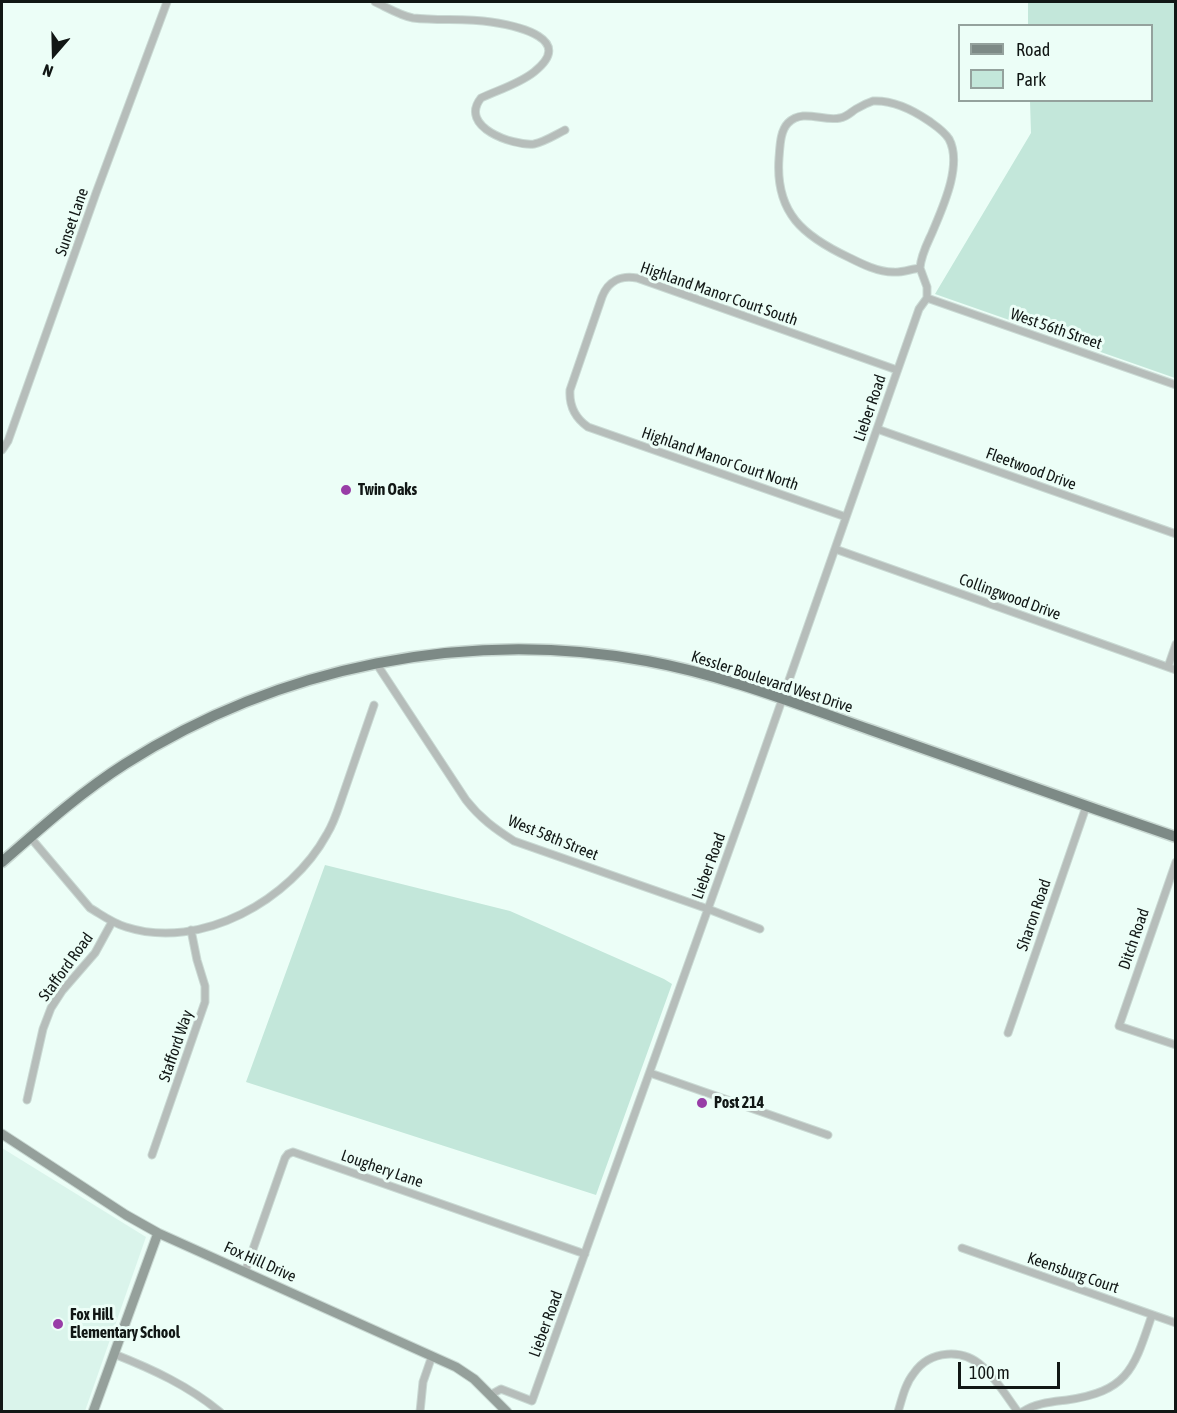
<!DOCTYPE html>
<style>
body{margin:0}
#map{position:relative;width:1177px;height:1413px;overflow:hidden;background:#ecfef7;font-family:"Asap Condensed",sans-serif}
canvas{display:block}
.frame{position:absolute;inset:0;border:3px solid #111715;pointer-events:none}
.legend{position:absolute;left:958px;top:24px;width:195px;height:78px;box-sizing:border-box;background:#ecfef7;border:2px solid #94a29d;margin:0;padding:8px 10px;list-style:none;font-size:18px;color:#111715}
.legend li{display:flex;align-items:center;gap:12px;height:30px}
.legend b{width:30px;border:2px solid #94a29d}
.north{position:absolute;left:24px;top:24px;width:60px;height:60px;-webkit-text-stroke:4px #ecfef7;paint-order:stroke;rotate:200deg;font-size:16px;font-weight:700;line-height:24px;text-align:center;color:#111715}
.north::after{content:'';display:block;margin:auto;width:21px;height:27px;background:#111715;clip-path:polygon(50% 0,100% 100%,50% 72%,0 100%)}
.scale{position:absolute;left:958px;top:1362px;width:102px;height:27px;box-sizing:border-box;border:3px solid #111715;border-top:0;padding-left:8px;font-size:18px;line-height:21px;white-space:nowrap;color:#111715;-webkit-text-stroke:4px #ecfef7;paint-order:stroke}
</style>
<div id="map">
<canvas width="1177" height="1413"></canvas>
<div class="frame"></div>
<ul class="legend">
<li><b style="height:8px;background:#7d8a86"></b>Road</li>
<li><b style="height:16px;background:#c3e7da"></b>Park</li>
</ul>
<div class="north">N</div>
<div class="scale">100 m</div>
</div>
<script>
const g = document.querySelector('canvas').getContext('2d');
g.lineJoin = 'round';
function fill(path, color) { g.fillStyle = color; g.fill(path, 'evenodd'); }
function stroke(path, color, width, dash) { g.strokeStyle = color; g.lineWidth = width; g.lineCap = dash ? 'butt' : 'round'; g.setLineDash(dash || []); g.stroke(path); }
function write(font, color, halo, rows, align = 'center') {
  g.font = font + ' "Asap Condensed",sans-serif'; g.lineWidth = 6; g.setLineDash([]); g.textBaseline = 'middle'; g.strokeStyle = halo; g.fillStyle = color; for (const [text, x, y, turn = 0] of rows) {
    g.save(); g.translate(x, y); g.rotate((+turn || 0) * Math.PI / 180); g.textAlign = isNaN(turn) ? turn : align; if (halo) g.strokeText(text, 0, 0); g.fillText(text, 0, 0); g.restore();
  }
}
const built = new Path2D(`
 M2,1148L146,1237L85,1411H2Z`);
const green = new Path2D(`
 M1028,2H1175V378L935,294L1031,133L1030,101L1152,100V26L1028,25Z
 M325,865L510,911L664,979L672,984L596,1195L246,1082Z`);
const street = new Path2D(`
 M375,2C386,7 401,16 413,18C439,21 465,18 491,22C518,26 576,39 534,72C519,84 498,90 481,98C458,127 513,146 534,144C544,142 555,135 565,130
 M873,101C892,100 913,110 929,121C936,126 944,131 949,139C963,165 942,209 932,233C927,244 921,255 920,268C911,269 901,273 893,272C878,272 862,264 850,258C803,236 775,213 779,158C780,147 780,131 788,123C803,108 823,122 840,118C847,117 851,112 856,109C861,106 867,103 873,101Z
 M920,268L927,287V298
 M927,298L1176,385
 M877,429L1176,534
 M2,450L8,441L96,193L167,2
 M846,517L588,427C575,418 569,406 570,390L602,297C608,281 621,275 637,278L897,370
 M835,549L1176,670
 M376,663L466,800C480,818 495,829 514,841L708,909L760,929
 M1168,667L1176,644
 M30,837L90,908C102,915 112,923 126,927C201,951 291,900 327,834C335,821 339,806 344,792C354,763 364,734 374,705
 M1176,862L1119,1026L1176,1045
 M1008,1033L1086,807
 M650,1073L828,1135
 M27,1100L43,1029L51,1008L62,991L95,953L112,922
 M152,1155L205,1002V986L197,960L191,930
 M962,1248L1176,1323
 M245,1272L285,1158L288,1154L293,1152L585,1254
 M114,1354C152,1369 189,1386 220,1412
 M490,1395L501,1389L532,1401L748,797L919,309L927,298
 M420,1412L423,1382L432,1356
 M898,1412C902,1399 905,1384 914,1373C930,1350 963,1348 983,1367C997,1380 1007,1397 1018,1412
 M1022,1412C1036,1403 1051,1402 1067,1400C1129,1391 1134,1368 1152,1315`);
const secondary = new Path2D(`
 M2,1134L126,1215L158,1233L456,1367L474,1379L507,1412
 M93,1412L158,1233`);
const primary = new Path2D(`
 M2,862C42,827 81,792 125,764C279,666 468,628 647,661C724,675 797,704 871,730C972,766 1074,802 1176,837`);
const markers = [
 [346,490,6,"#983da7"],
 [702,1103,6,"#983da7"],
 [58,1324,6,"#983da7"]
];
const streetNames = [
 ["Sunset Lane",72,222,-71],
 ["Highland Manor Court South",719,294,19],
 ["West 56th Street",1056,329,19],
 ["Lieber Road",870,408,-71],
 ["Highland Manor Court North",720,459,19],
 ["Fleetwood Drive",1031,469,20],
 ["Collingwood Drive",1010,597,20],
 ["Kessler Boulevard West Drive",772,682,18],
 ["West 58th Street",553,838,22],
 ["Lieber Road",709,866,-70],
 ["Sharon Road",1034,915,-71],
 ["Ditch Road",1134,939,-71],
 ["Stafford Road",66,967,-54],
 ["Stafford Way",176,1046,-71],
 ["Loughery Lane",382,1169,19],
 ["Fox Hill Drive",260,1262,24],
 ["Keensburg Court",1073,1273,19],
 ["Lieber Road",546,1324,-70]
];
const poiNames = [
 ["Twin Oaks",358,490],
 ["Post 214",714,1103],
 ["Fox Hill",70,1315],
 ["Elementary School",70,1333]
];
fill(built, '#daf4eb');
fill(green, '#c3e7da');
stroke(street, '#c9d9d3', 9);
stroke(secondary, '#c9d9d3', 11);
stroke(primary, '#c9d9d3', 13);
stroke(street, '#b6bdba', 7);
stroke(secondary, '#95a09b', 9);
stroke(primary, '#7d8a86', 10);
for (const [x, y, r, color] of markers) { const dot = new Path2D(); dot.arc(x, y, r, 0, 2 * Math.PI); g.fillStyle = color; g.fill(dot); stroke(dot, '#ecfef7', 2); }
write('16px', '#111715', '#ecfef7', streetNames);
write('bold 16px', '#111715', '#ecfef7', poiNames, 'left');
</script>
